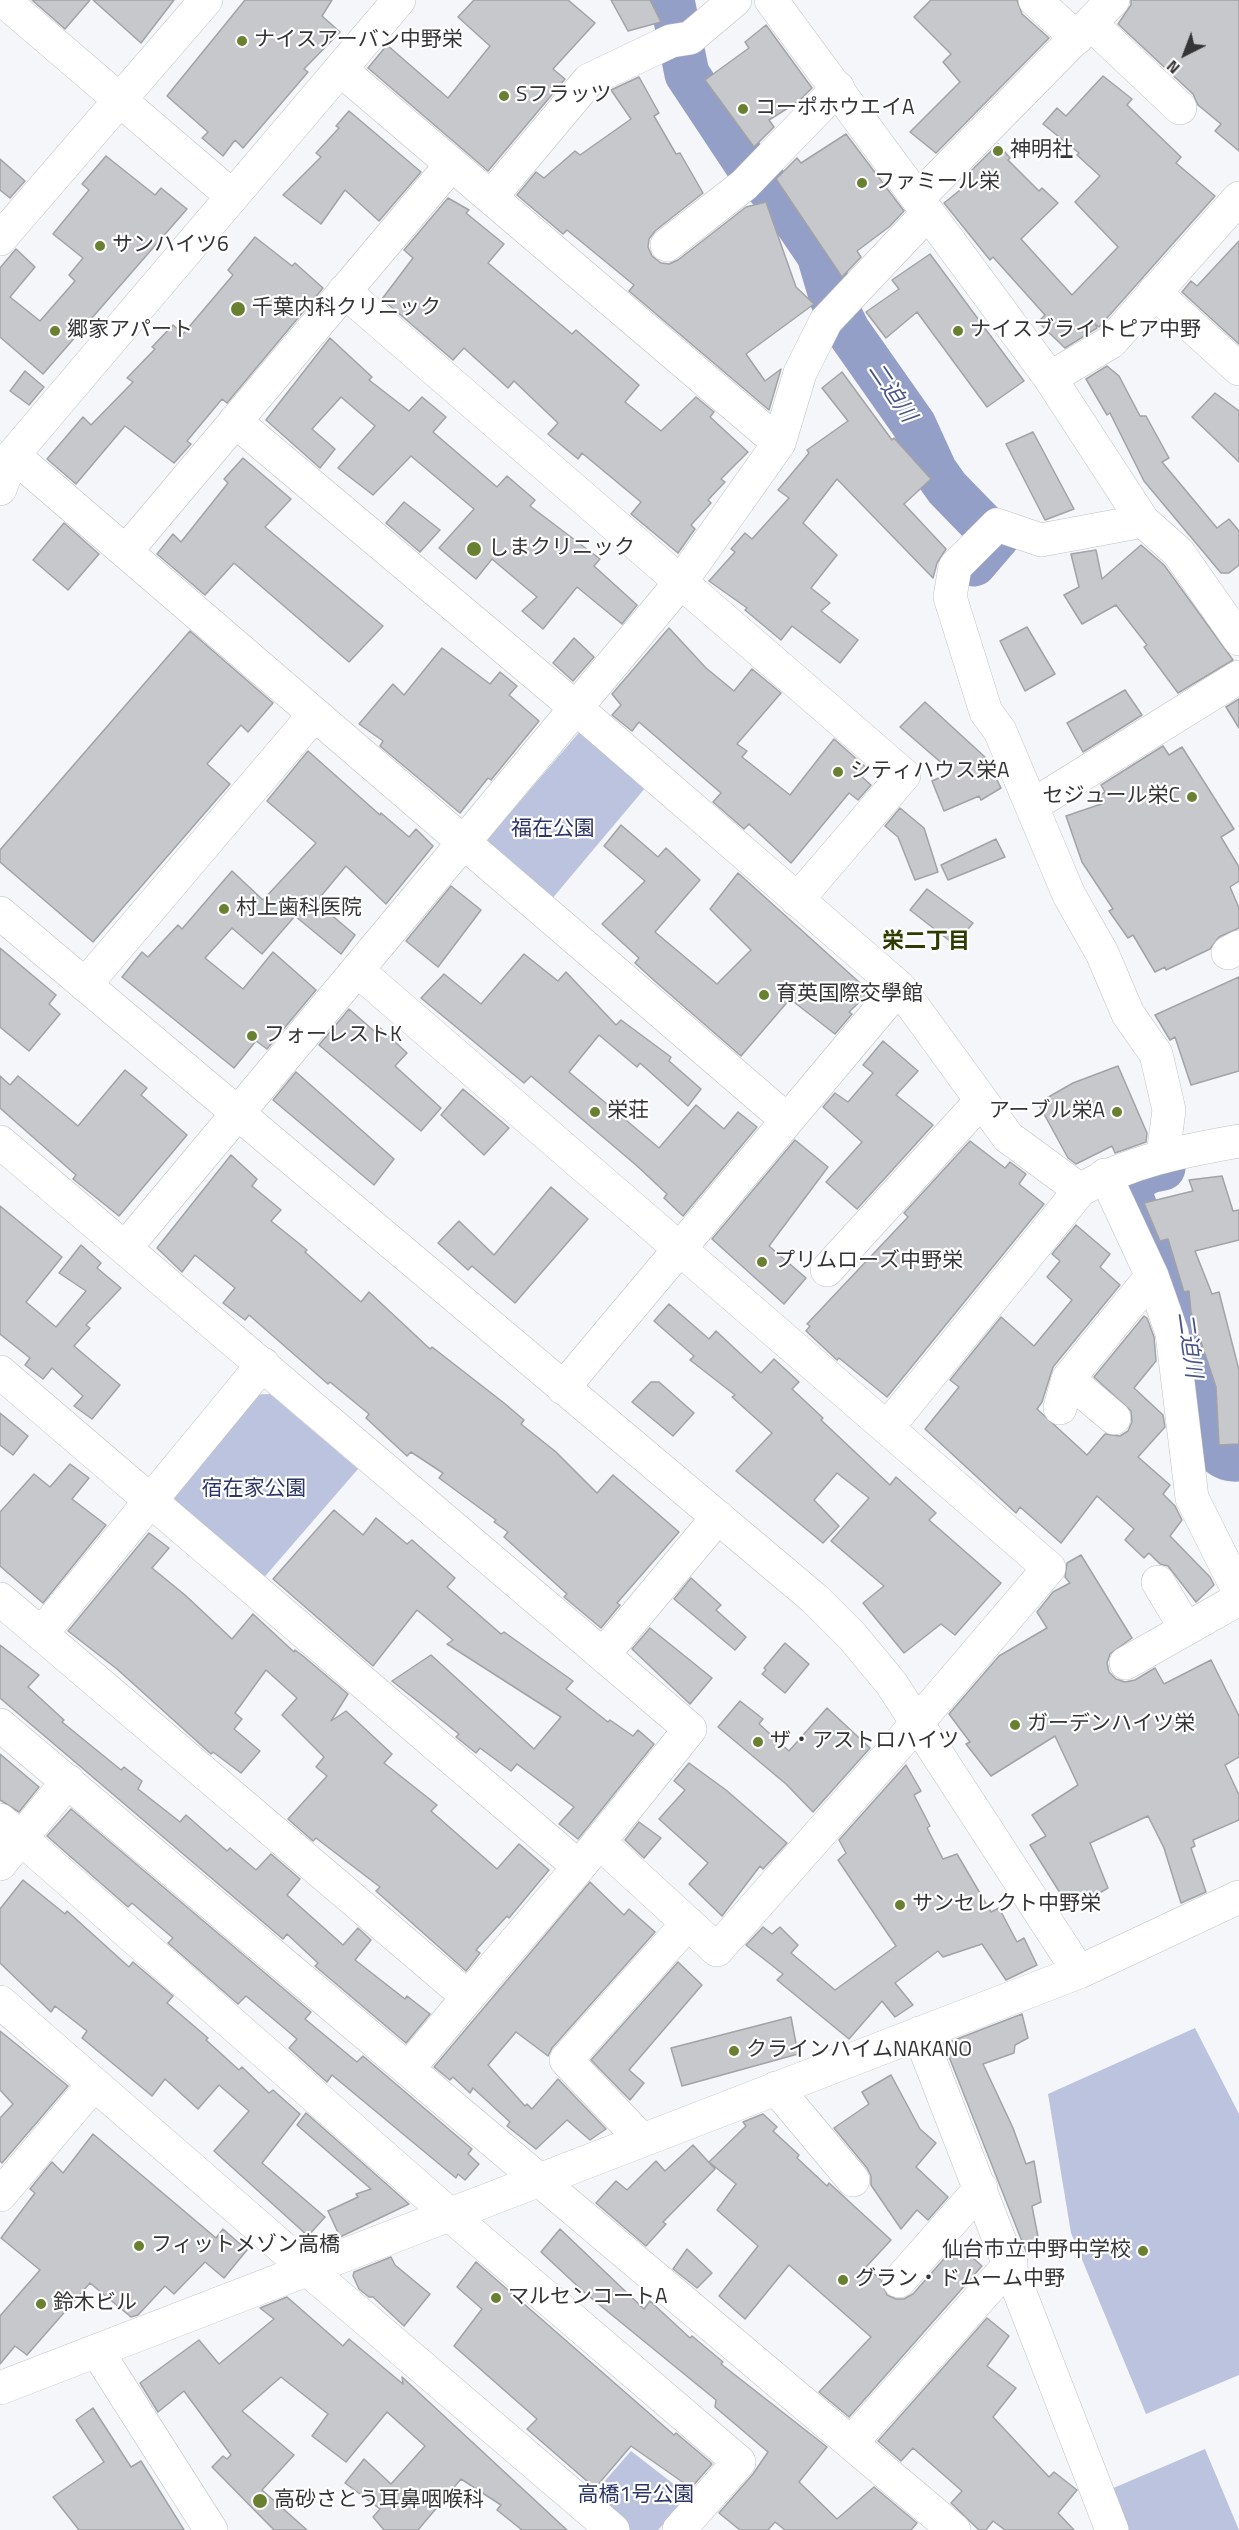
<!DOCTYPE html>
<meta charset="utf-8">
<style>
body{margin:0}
#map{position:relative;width:1239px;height:2530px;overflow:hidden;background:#f5f6fa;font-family:"Titillium Web",sans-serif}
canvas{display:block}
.north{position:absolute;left:1155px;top:24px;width:60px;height:60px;-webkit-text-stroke:4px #fff;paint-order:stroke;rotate:222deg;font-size:16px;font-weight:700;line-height:24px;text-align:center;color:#353537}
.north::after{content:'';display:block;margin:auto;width:21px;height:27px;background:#353537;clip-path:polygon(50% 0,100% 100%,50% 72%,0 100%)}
</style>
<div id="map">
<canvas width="1239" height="2530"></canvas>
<div class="north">N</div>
</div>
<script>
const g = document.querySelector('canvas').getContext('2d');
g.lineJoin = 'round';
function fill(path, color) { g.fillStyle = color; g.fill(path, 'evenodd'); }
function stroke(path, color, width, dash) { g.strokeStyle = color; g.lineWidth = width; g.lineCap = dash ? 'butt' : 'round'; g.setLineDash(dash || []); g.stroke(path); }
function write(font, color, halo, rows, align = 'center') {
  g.font = font + ' "Titillium Web","Noto Sans JP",sans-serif'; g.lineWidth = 4.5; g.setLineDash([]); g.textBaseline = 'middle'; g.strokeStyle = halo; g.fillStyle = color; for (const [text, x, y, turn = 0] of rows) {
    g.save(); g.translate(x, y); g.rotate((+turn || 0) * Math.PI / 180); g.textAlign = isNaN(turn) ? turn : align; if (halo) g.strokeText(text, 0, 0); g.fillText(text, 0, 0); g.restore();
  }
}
const green = new Path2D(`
 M582,729L646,787L551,900L485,842Z
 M270,1394L358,1469L261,1581L172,1506V1486L248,1395Z
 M1195,2028L1239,2114V2375L1146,2414L1071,2233L1048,2094Z
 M1205,2449L1239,2530H1120L1104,2492Z
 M631,2451L689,2496L658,2530H626L588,2500Z`);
const river = new Path2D(`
 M672,0L687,74L746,163L787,208L819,255L832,299L848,331L914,425L935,471L947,488L983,525L998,536L974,564
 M1163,1168L1149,1171L1134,1180C1133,1184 1131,1189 1131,1193C1130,1201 1159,1263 1165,1273C1170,1282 1180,1290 1182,1300C1191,1336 1188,1465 1239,1459`);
const building = new Path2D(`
 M32,0H90L65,29Z
 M93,0H174L141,43Z
 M245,0H332L322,16L340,32L304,69L308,72L243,148L235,140L223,156L202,138L208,132L167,96Z
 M474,0H568L595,23L553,69L565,79L488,171L368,68L387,45L448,98L490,46L458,17Z
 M611,0H650L661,22L628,31Z
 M931,0H1017L1022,14L1049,38L936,153L910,132L960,82L943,62L951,54L914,17Z
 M1131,0H1239V151L1215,131L1221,124L1198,105L1193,94L1118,24L1131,5Z
 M766,25L812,88L799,101L769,120L774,127L754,147L705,80L749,48L745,42Z
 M1103,76L1132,99L1127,105L1181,157L1176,163L1215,196L1099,327L1095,324L1097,328L1065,348L1038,322L1045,315L993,257L990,260L944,203L970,182L965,177L998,144L1010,158L1008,160L1039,191L1042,188L1058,203L1021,239L1072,295L1118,247L1075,202L1100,176L1077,155L1079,153L1043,124L1057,108L1066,116Z
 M639,77L659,113L654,116L676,154L680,153L703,193L655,231L649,239L648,247L652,256L661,263L669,264L678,260L746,207L766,202L796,287L814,304L746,354L765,381L781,369L769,410L629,291L634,285L567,230L563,234L517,195L536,172L544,178L575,151L580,155L631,119L611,90Z
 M349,111L421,172L379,221L345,190L321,224L283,195L321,157L316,153L339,128L336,126Z
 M846,134L904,211L889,227L857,251L861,257L842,277L776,179L797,158L801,163Z
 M106,156L155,195L161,188L187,209L43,374L0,337V268L16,249L35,267L10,297L40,321L75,281L69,275L83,258L53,234L89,190L82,184Z
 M0,159L25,181L10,198L0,190Z
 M448,198L469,210L466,213L504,244L488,263L572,334L576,330L639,385L625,402L661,431L696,397L714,412L710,417L748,452L721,479L725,482L708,500L711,503L691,525L695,529L678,553L631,514L641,502L582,453L578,459L548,434L558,423L514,381L508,388L464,348L453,360L382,299L413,258L404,250Z
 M255,237L292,266L295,263L323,288L227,403L222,399L187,441L191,444L174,463L125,426L76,484L47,459L83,417L91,425L133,382L127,378L155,349L152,347L173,325L183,334L233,275L228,270Z
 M1239,241V344L1182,292L1191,281L1197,286Z
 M930,254L1024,381L987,407L917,312L886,338L866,312L899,289L892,280Z
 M330,338L372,377L369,380L409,411L422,397L446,417L433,432L497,487L507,476L535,500L530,506L600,559L594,566L637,605L622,624L577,587L543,629L522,611L537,597L492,559L476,579L439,548L474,509L411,456L373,495L338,468L375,426L341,397L312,429L335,449L320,468L266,420Z
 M1107,366L1119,376L1140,416H1146L1169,458L1162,462L1217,528L1229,519L1239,531V565L1229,573H1221L1144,481L1110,413L1107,415L1086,379Z
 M25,371L44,387L29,405L10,391Z
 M842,372L892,440L894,438L931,479L904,504L946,549L937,563L933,578L837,479L803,523L837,555L811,588L830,603L821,611L858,640L840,663L792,626L781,640L745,610L747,608L709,581L735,552L731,549L745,533L752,539L789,498L778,490L809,453L807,450L848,421L822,388Z
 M1215,393L1239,411V462L1192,417Z
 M1033,432L1074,509L1045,520L1006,444Z
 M243,458L291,499L265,527L383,626L349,662L234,563L205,595L157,554L173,534L181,542L228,483L224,479Z
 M404,502L440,530L420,552L386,523Z
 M64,523L99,554L68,590L33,560Z
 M1141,545L1164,565L1233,660L1178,693L1144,647L1147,645L1116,605L1082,624L1064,595L1079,587L1071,554L1096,550L1102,579Z
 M1027,627L1055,674L1025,691L1000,641Z
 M669,628L706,668L734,691L752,669L781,693L737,744L747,751L742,757L790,795L834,739L869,770L862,777L871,785L858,800L849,793L791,863L749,824L744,829L713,802L721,793L639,722L632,731L612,715L621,705L612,694Z
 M190,631L273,703L248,732L241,725L207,764L230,784L93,942L0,862V850Z
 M574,638L594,657L573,681L553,663Z
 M442,648L490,684L500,672L517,686L509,695L539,721L491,780L488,778L460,813L380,746L383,741L359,724L393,684L404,695Z
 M1125,690L1142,715L1083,752L1067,723Z
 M1239,699V728L1226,707Z
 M925,702L986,758L1001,788L981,800L979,796L944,811L932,781L952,772L900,727Z
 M1163,746L1169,755L1182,747L1234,829L1221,837L1239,867V881L1230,887L1239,908V928L1219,937L1210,949L1166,970L1165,967L1155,972L1133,935L1128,938L1109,911L1113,909L1082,862L1066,816L1104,803L1100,795L1105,792L1101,785Z
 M308,751L380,815L381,813L409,837L416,829L433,846L386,904L346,866L316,902L355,935L341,954L295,916L262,954L232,928L205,958L243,989L273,952L316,990L267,1049L256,1041L234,1068L122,977L142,952L148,957L178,925L182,929L232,871L263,900L316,843L267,801Z
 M900,808L924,828L938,872L915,880L898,837L885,826Z
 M621,825L658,857L666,848L700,880L655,932L717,984L751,950L710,909L738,873L870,992L849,1012L852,1014L835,1034L790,999L741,1056L657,983L635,963L639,958L602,924L645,881L604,846Z
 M996,839L1005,857L948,880L941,865Z
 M451,886L481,910L438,967L406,941Z
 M927,889L973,923L955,945L910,910Z
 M0,948L56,995L49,1004L60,1014L29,1051L0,1027Z
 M524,954L558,981L566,972L616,1025L621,1020L671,1057L669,1061L701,1089L688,1106L640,1063L637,1067L599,1035L569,1072L659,1148L696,1105L724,1129L738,1112L757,1127L683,1216L664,1198L667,1194L636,1165L531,1076L524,1083L421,998L444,974L481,1004Z
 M1239,977V1071L1191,1085L1175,1037L1170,1040L1155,1015Z
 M349,1009L374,1031L378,1026L407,1053L395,1066L441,1108L421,1131L319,1045Z
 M883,1041L918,1071L896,1095L933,1125L857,1209L826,1182L862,1142L823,1107L835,1093L848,1102L873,1073L863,1065Z
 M1118,1066L1147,1133L1146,1142L1115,1153L1112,1146L1076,1164L1068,1158L1038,1103L1073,1083Z
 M125,1070L147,1088L141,1095L187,1135L119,1216L73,1179L76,1175L0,1108V1076L10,1085L18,1076L78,1126Z
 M296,1072L394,1159L374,1185L273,1100Z
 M463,1089L509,1128L484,1155L441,1115Z
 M795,1140L828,1167L769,1246L806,1278L784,1304L712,1239Z
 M970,1141L1005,1168L1010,1162L1026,1174L1019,1184L1044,1204L887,1397L839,1358L837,1360L806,1331L810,1326L807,1324L908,1217L904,1213Z
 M231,1155L257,1179L252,1186L281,1210L271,1221L307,1250L305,1252L361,1302L369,1292L430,1349L432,1347L504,1403L524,1420L521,1424L556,1452L597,1493L613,1475L679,1532L617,1603L620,1605L601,1628L564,1597L567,1594L504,1537L508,1532L494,1522L496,1520L439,1478L443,1473L411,1452L407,1456L366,1418L369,1414L330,1382L328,1384L249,1315L245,1320L223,1303L235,1288L195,1255L182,1272L157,1248Z
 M1222,1176L1233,1211L1239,1210V1240L1195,1251L1212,1294L1219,1292L1239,1370V1444L1219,1445L1216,1387L1191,1312L1189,1291L1184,1292L1168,1239L1160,1241L1144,1203L1193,1191L1189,1180Z
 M551,1187L588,1219L515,1303L472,1266L468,1270L438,1243L459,1221L494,1255Z
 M0,1206L62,1257L26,1302L56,1327L86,1291L59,1273L81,1245L101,1263L97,1268L121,1288L86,1325L90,1328L74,1346L120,1385L92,1419L74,1406L83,1396L52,1368L43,1379L25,1365L30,1358L0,1334Z
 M1076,1225L1110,1254L1100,1267L1120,1285L1053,1367L1042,1402L1037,1409L1087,1455L1105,1434L1120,1436L1128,1431L1132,1422L1131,1411L1094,1377L1144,1316L1147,1318L1154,1337L1156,1361L1134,1388L1163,1415L1165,1427L1138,1457L1170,1485L1163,1494L1175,1506L1182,1520L1170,1536L1210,1577L1214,1585L1196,1602L1168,1566L1160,1564L1149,1553L1144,1558L1125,1540L1134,1529L1097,1496L1061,1543L1020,1507L1016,1513L925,1429L959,1387L950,1380L1001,1317L1034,1346L1072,1300L1047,1277L1060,1261L1052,1254Z
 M669,1304L709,1339L716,1331L761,1373L774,1359L799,1382L792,1389L823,1418L821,1420L890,1485L896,1477L936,1513L929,1520L1001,1583L955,1635L941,1624L904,1653L863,1603L884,1586L831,1541L869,1498L837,1473L814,1500L839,1526L823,1543L736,1471L772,1433L732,1397L735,1395L690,1360L694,1356L654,1321Z
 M651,1382H659L694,1413L673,1436L632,1402Z
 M0,1413L28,1436L13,1455L0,1445Z
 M70,1464L89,1478L72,1499L106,1525L43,1603L0,1566V1512L34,1474L50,1487Z
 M334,1510L363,1535L376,1518L407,1544L412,1540L455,1578L447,1587L501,1634L504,1632L573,1681L566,1689L608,1722L610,1720L633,1736L638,1730L654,1744L578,1839L559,1824L574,1807L517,1764L511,1771L480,1748L476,1753L456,1737L459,1734L392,1681L431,1655L534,1749L561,1717L447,1644L453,1640L417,1610L373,1666L273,1579Z
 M149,1533L169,1548L152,1568L185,1595L232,1639L253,1614L294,1652L295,1650L303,1656L348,1694L331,1721L346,1711L392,1754L384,1763L437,1805L431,1811L497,1869L519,1844L549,1870L509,1918L507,1916L476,1950L480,1953L466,1971L376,1891L380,1887L316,1838L313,1841L288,1819L327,1776L316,1767L324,1757L282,1715L297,1698L266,1670L235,1713L242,1719L234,1729L260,1751L241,1773L213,1752L211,1754L117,1669L68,1631Z
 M1081,1555L1132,1638L1110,1654L1107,1663L1109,1672L1116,1679L1125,1682L1135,1680L1155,1668L1164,1684L1211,1660L1239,1716V1757L1225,1765L1239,1795V1820L1193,1840L1195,1846L1191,1848L1206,1892L1181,1903L1164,1848L1148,1816L1090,1843L1108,1888L1075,1907L1067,1904L1030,1845L1046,1836L1032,1815L1078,1785L1055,1736L991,1776L966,1744L970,1742L949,1714L999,1656L1047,1628L1037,1612L1053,1592L1070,1583L1065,1577L1067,1563Z
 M691,1578L721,1605L716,1610L746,1637L735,1650L674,1599Z
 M650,1628L712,1678L690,1704L632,1649Z
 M785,1643L809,1664L785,1693L762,1674L766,1670L764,1668Z
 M0,1645L39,1675L28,1687L64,1720L62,1722L121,1770L124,1767L142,1781L138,1789L180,1822L186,1815L227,1851L230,1848L256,1870L271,1854L300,1879L287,1895L343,1945L358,1928L371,1940L355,1960L405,1999L407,1996L430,2014L406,2043L315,1966L318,1963L287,1934L283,1939L0,1698Z
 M740,1701L763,1719L759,1724L789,1751L827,1708L870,1748L813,1812L786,1784L718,1727Z
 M0,1754L39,1787L19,1812L0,1800Z
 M689,1763L726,1790L787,1843L763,1869L760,1866L722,1916L689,1884L708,1863L659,1819L685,1790L674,1781Z
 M906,1765L921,1791L914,1795L930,1826L927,1828L943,1859L957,1854L991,1912L999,1908L1017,1942L1024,1938L1037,1965L1006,1980L982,1944L943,1957L938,1951L895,1983L913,2005L895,2017L882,2001L849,2039L777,1980L783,1974L746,1945L763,1927L772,1934L780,1927L798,1945L791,1953L835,1990L896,1946L838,1860L846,1853L839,1840Z
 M71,1809L311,2012L305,2019L357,2062L363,2056L472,2149L468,2154L479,2164L465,2180L458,2174L456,2178L332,2075L327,2082L289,2048L297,2039L246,1996L238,2004L168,1943L173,1938L132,1903L128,1907L47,1836Z
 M639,1822L661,1838L644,1858L625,1840Z
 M23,1880L65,1914L67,1911L129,1967L133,1962L173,1996L167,2003L208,2038L206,2040L239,2070L242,2067L269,2093L273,2090L300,2114L262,2163L325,2217L308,2236L214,2151L249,2111L219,2085L198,2109L165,2079L152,2096L82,2038L87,2031L55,2006L51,2012L0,1963V1909Z
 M590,1882L624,1915L629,1909L655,1932L552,2048L548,2056L516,2032L488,2065L525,2106L527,2104L532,2109L558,2079L606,2129L590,2140L567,2120L536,2149L507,2126L510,2122L473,2088L470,2093L453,2077L450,2080L434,2067Z
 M678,1962L702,1985L629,2070L644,2083L630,2100L591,2060Z
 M1022,2014L1028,2038L1015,2045L1014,2053L983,2064L1013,2128L1026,2164L1034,2161L1041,2202L1032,2206L1040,2247L1027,2254L944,2044Z
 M791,2017L798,2054L682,2086L671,2048Z
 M0,2031L68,2086L2,2163L0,2161V2118L13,2104L0,2090Z
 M891,2075L920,2129L936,2143L916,2167L948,2197L928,2220L917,2210L901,2229L871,2185V2176L867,2168L834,2128L869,2104L862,2092Z
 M306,2113L409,2204L340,2237L328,2211L358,2197L356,2194L371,2189L297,2125Z
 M763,2114L777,2127L773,2131L799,2155L797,2158L827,2186L829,2183L891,2240L866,2267L881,2280L887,2295L896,2299H904L913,2294L957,2244L982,2266L849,2417L819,2392L871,2337L789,2265L745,2319L719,2296L758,2246L717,2210L736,2184L709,2162L746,2126L743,2122Z
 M93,2134L216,2238L223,2229L247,2250L224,2278L205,2262L174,2294L165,2286L138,2315L131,2317L90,2283L27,2355L15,2346L0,2364V2316L40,2270L1,2238L35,2193L30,2189L52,2162L63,2173Z
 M693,2145L715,2169L663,2222L666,2224L646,2246L596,2203L616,2181L627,2190L656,2161L665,2171Z
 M560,2229L644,2309L650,2301L690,2338L692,2336L723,2362L721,2364L827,2447L799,2482L837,2519L874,2487L917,2523L911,2530H785L775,2522L768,2530H740L719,2513L753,2474L768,2452L715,2407L716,2400L585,2293L541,2252Z
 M687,2249L712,2273L697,2288L673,2269Z
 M391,2257L395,2265L430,2294L404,2326L373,2297H369L359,2289L353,2276L354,2272Z
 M476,2262L674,2435L676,2433L709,2461L712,2464L691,2488L631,2446L595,2488L527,2429L537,2419L454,2346L482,2309L457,2287Z
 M287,2297L343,2346L349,2339L403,2384L402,2377L567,2530H522L497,2510L501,2505L461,2479L418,2530H384L373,2517L380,2509L345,2483L364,2459L391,2484L425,2446L387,2412L346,2462L312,2436L328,2414L281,2377L242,2411L294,2455L262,2490L307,2530H274L212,2467L223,2456L227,2459L231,2455L184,2391L158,2412L140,2383L199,2340L219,2364L274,2319L260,2308Z
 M987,2318L1009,2336L987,2366L1016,2388L993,2417L1049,2477L1054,2472L1077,2490L1058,2513L1074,2530H1005L993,2521L986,2530H979L951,2503L962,2491L913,2448L901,2461L878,2441Z
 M93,2408L131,2467L141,2461L184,2530H79L53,2497L104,2462L76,2420Z`);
const minor = new Path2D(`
 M3,0L232,196
 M771,0L1050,378L1143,521L1178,552L1239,639
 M1035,0L1077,38
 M1091,24L1180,108
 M341,70L779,443
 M491,197L589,80L671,41L690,38L735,0
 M919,197L1113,0
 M0,239L206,0
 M667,245L744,185L838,88
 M344,291L904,775L797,900
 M1154,292L1239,369
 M1050,378L1111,342L1239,198
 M235,421L576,708L899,987L1008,1137L1080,1190C1129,1161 1183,1151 1239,1141
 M13,455L787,1120
 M0,489L13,455L399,0
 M1143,521L1041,540L997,525L955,567L950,597L986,712L1000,731L1069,895L1102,953L1128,1014L1156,1054L1169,1110L1163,1155
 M127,550L451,165
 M1033,805L1239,677
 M0,913L815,1599L852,1636L891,1683L1079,1972
 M1228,953L1239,947
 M357,970L1049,1568L905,1737L717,1950L599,1842
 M85,985L314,715
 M0,1142L690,1729L579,1867L468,1997L0,1599
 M1105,1175L1152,1276L1172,1333L1192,1498L1239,1592
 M126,1247L680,583L779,443L800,373L826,321L928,213
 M827,1270L981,1101
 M0,1372L579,1867
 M1068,1379L1114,1418
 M563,1388L899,987
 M1060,1408L1068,1379L1152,1276
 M887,1428L1080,1190
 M1158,1582L1186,1629
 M41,1634L263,1364
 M603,1655L718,1517
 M1126,1663L1239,1599
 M0,1725L954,2530
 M0,1820L449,2214L739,2462L679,2530
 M0,1864L68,1781
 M0,2002L307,2269L613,2530
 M919,2033L1112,2530
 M408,2069L468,1997
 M776,2088L853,2180
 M642,2140L566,2060L688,1923
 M0,2195L94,2084
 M899,2281L981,2188
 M97,2351L211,2530
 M0,2388L1079,1972L1239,1897
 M851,2443L1011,2263`);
const markers = [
 [242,41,6,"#6a8031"],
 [504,96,6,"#6a8031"],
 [743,109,6,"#6a8031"],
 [998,151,6,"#6a8031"],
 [862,183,6,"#6a8031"],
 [100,246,6,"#6a8031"],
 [238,309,8,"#6a8031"],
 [55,331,6,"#6a8031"],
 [958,331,6,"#6a8031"],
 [474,549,8,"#6a8031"],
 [838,772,6,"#6a8031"],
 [1192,797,6,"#6a8031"],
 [224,909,6,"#6a8031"],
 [764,995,6,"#6a8031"],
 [252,1036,6,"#6a8031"],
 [595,1112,6,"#6a8031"],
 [1117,1112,6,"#6a8031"],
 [762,1262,6,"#6a8031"],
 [1015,1725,6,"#6a8031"],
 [758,1742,6,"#6a8031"],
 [900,1905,6,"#6a8031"],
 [734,2051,6,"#6a8031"],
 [139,2246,6,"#6a8031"],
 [1143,2251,6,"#6a8031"],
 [843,2280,6,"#6a8031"],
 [496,2298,6,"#6a8031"],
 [41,2304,6,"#6a8031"],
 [260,2501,8,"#6a8031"]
];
const poiNames = [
 ["ナイスアーバン中野栄",254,41],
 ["Sフラッツ",516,96],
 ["コーポホウエイA",755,109],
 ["神明社",1010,151],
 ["ファミール栄",874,183],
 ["サンハイツ6",112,246],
 ["千葉内科クリニック",252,309],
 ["郷家アパート",67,331],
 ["ナイスブライトピア中野",970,331],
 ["しまクリニック",488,549],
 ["シティハウス栄A",850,772],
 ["セジュール栄C",1180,797,"right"],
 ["村上歯科医院",236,909],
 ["育英国際交學館",776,995],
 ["フォーレストK",264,1036],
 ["栄荘",607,1112],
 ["アーブル栄A",1105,1112,"right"],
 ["プリムローズ中野栄",774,1262],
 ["ガーデンハイツ栄",1027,1725],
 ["ザ・アストロハイツ",770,1742],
 ["サンセレクト中野栄",912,1905],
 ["クラインハイムNAKANO",746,2051],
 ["フィットメゾン高橋",151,2246],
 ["仙台市立中野中学校",1131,2251,"right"],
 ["グラン・ドムーム中野",855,2280],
 ["マルセンコートA",508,2298],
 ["鈴木ビル",53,2304],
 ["高砂さとう耳鼻咽喉科",274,2501]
];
const parkNames = [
 ["福在公園",553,830],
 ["宿在家公園",254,1490],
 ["高橋1号公園",636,2496]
];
const waterNames = [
 ["二迫川",891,393,56],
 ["二迫川",1188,1345,82]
];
const neighbourhoodNames = [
 ["栄二丁目",926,943]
];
fill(green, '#bbc3df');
stroke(river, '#949fc7', 45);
fill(building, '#c7c8cc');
stroke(building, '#a2a3a7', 1.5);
stroke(minor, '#bfc1c4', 34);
stroke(minor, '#fff', 33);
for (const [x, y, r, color] of markers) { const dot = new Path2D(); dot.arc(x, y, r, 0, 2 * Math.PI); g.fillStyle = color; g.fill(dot); stroke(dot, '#fff', 2); }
write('21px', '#353537', '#fff', poiNames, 'left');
write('21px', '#2b3568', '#fff', parkNames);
write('italic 22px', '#475389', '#fff', waterNames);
write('bold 22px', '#2e3c01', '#fff', neighbourhoodNames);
</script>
